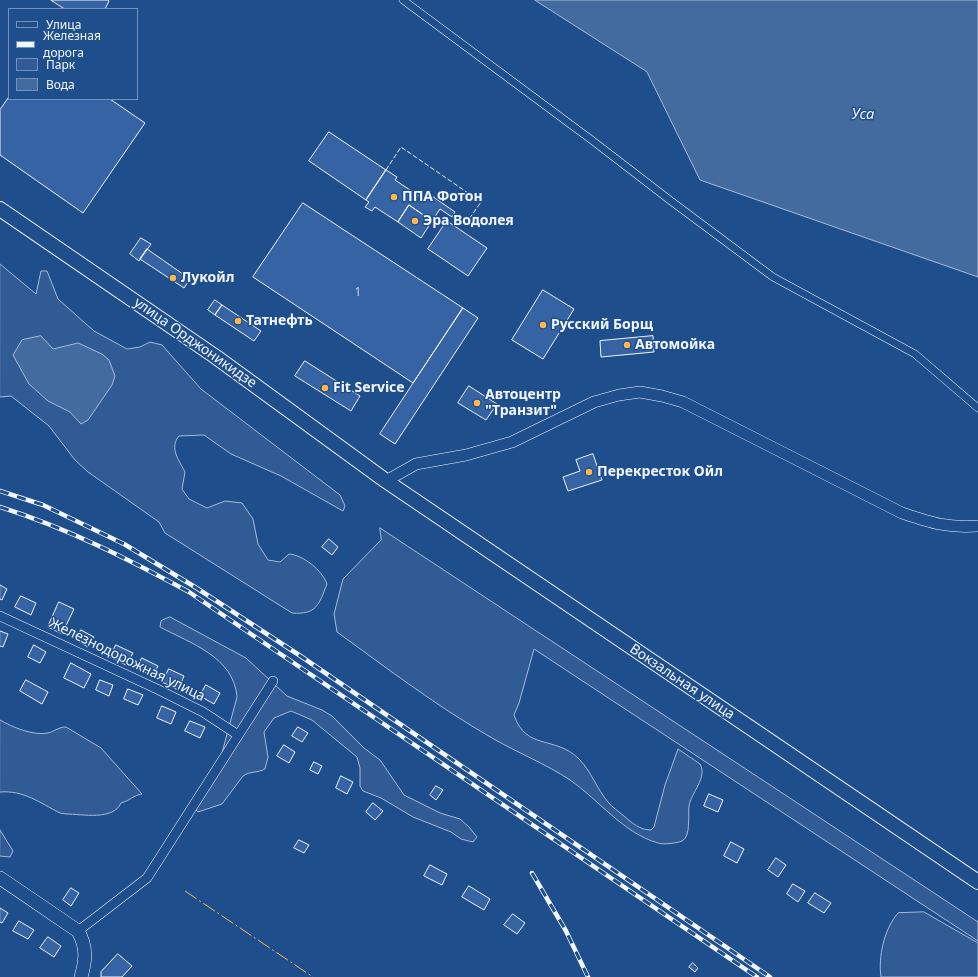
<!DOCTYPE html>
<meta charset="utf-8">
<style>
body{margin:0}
#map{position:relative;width:978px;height:977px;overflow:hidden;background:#1f4e8c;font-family:"Noto Sans",sans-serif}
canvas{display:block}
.legend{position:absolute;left:8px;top:8px;width:130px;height:92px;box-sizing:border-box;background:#1f4e8c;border:1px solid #7391ba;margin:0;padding:5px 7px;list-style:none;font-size:12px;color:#f2f6ff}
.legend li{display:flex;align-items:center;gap:8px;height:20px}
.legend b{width:20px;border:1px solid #7391ba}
</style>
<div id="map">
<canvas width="978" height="977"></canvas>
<ul class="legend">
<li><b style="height:5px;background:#1f4e8c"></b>Улица</li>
<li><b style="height:5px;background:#f2f6ff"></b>Железная дорога</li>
<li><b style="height:11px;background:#305b95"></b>Парк</li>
<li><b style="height:11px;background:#446ba0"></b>Вода</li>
</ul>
</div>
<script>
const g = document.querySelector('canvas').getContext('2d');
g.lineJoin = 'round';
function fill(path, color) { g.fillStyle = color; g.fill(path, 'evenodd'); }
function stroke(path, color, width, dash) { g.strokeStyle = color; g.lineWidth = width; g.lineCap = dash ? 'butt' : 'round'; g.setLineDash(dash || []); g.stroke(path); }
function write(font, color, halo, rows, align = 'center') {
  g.font = font + ' "Noto Sans",sans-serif'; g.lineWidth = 3; g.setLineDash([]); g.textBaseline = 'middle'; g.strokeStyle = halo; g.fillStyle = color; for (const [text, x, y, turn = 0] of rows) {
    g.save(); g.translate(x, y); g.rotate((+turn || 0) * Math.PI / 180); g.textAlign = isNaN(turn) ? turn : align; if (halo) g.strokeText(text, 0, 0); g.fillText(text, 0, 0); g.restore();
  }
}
const green = new Path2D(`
 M0,264L36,294L41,271H47L58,299L94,331L127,349L140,347L150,342L162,345L201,389L340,495L345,506L343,511L281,476L231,454L204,435L179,436C169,448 179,460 185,472L182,489L189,499L207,508L225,501L242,503L253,519L258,544L268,560L280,562L289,554C303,555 322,570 327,584C319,604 317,615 292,613L165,533L159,522L88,472L75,460L49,426L11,396L0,397Z
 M380,528L978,922V941L534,649L519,703L514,715C526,751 555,735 579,759C591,771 597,789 608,802C612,807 619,812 624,816C632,823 640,830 651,830L654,827L665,785L678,749L700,764C708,777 691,793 689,806C688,815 691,837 682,841C677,843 663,845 658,843C623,833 599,800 570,780C546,764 518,753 492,738C438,707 388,669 337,632L334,614L343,579L381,540Z
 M170,617L246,658L287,696L322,710L332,716L364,748L380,760L404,795L440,813L460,819L469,827L477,837L473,842L461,839L451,832L413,817L381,798L363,791L360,786V768L357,757L312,720L291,711L274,718L264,732L268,757L265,769C258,773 250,771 243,776L222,804L198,812L194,808L222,753L237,697C234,657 190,643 160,627L161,621Z
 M0,720C12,727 33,736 48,733C55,731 59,727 66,727L101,748L142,794C134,795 129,801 121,803C113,821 82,814 66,814L60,813C40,803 24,790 0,792Z
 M0,830L13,851L10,857L0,856Z
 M924,912L978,943V977H881C878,957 884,929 898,913Z`);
const water = new Path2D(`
 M535,0H978V277L700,180L647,72Z
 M41,336L53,349L78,343L102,354L109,360L115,376L112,385L88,420L81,424L70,412L48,401L29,384L13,355L22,340Z`);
const building = new Path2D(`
 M51,0H108L109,1L105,9H65Z
 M9,97V99H110L145,123L83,213L0,155V110Z
 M329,132L386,170L366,200L309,161Z
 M386,170L397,177L395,180L425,200L429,194L455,212L452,217L440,209L432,221L409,205L398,222L375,207L372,211L365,207L369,202L366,200Z
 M303,203L463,308L413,383L253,277Z
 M409,205L432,221L421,238L398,222Z
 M447,221L487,248L468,276L428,249Z
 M141,238L151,244L139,261L130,254Z
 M147,249L190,279L184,288L140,259Z
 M543,290L574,309L543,359L512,340Z
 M215,300L222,305L215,315L208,310Z
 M222,305L261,331L254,341L215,315Z
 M463,308L478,318L395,444L380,434Z
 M653,336L654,352L601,357L600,341Z
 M305,361L360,396L351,411L295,376Z
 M469,386L497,404L486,420L458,403Z
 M593,454L602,480L568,491L563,477L580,471L576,460Z
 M329,539L338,547L332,555L322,547Z
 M0,585L7,589L2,600L0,599Z
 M21,596L36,603L31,615L15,607Z
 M59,602L74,609L62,634L48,627Z
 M81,630L94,637L88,647L76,640Z
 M0,631L8,634L3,647L0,646Z
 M34,645L46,652L40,663L28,657Z
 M116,645L133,653L126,665L110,657Z
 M142,658L158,666L153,676L137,669Z
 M71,663L91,674L84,688L64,678Z
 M169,669L184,676L178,690L162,682Z
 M26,680L48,692L42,704L20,691Z
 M100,680L113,685L109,696L96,690Z
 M206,685L220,693L214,704L200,696Z
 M128,689L143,695L138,705L124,699Z
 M162,706L176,712L171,724L157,718Z
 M190,721L205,727L200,738L185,731Z
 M298,727L308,733L302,742L292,736Z
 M284,745L295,752L289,763L277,756Z
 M314,762L322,766L318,774L310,770Z
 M341,776L353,782L347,794L336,788Z
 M436,786L443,790L436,800L430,795Z
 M709,794L723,800L718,812L704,806Z
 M373,803L383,811L375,820L366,812Z
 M299,840L309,845L304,853L294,848Z
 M731,842L744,849L737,863L724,856Z
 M776,858L786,865L778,877L768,870Z
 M430,865L447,874L442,885L424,876Z
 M793,884L805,891L798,902L787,894Z
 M469,886L490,899L484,910L462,897Z
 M71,888L79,893L71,906L63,900Z
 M815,893L831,903L824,913L808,903Z
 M0,908L8,913L2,923L0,922Z
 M513,914L525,923L517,934L504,925Z
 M19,921L34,930L28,939L13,931Z
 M48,937L61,946L54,957L40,948Z
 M118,954L132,966L122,977H101V972Z
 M693,963L698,968L695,972L689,967Z`);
const pedestrian = new Path2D(`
 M403,0L593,141L671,201L773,277L915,354L978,408`);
const minor = new Path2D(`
 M0,616L157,689L203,712L238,735
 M78,931L147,878L273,681`);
const tertiary = new Path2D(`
 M386,481L416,464L466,455L512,442L594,402L619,395L640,392L662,396L683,402L902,513C932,523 946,528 978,526`);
const secondary = new Path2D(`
 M0,878L78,931C87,947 86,960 81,977`);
const primary = new Path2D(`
 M0,209L216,357L386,481L978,882`);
const rail = new Path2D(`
 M0,491L43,505L124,544L195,587L299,655L770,977
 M0,507C69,529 126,558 189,592L757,977
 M532,873L566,931L588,977`);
const fence = new Path2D(`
 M386,170L401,147L481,202L465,225L452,217`);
const power = new Path2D(`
 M185,891L313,977`);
const markers = [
 [394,197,4,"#ffb74d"],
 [415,221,4,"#ffb74d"],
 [173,278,4,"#ffb74d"],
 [238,321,4,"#ffb74d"],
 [543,325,4,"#ffb74d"],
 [627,345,4,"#ffb74d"],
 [325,388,4,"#ffb74d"],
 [477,403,4,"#ffb74d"],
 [589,472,4,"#ffb74d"]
];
const numberNames = [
 ["1",358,293]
];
const poiNames = [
 ["ППА Фотон",402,197],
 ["Эра Водолея",423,221],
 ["Лукойл",181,278],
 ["Татнефть",246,321],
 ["Русский Борщ",551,325],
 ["Автомойка",635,345],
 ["Fit Service",333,388],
 ["Автоцентр",485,395],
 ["\"Транзит\"",485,411],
 ["Перекресток Ойл",597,472]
];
const streetNames = [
 ["улица Орджоникидзе",195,343,35],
 ["Железнодорожная улица",127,660,26],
 ["Вокзальная улица",682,682,34]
];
const waterNames = [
 ["Уса",863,115]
];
fill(green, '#305b95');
stroke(green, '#a8bbd7', 1);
fill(water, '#446ba0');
stroke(water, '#a8bbd7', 1);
fill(building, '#3563a3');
stroke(building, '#f2f6ff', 1);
stroke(pedestrian, '#f2f6ff', 8);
stroke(minor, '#f2f6ff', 10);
stroke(tertiary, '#f2f6ff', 12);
stroke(secondary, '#f2f6ff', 14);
stroke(primary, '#f2f6ff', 16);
stroke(pedestrian, '#1f4e8c', 7);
stroke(minor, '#1f4e8c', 9);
stroke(tertiary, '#1f4e8c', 11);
stroke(secondary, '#1f4e8c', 13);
stroke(primary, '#1f4e8c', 14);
stroke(rail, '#f2f6ff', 4.5);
stroke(rail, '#1f4e8c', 3, [9]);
stroke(fence, '#f2f6ff', 1, [5, 2]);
stroke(power, '#ffb74d', 1, [14, 3, 2, 3]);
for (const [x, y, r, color] of markers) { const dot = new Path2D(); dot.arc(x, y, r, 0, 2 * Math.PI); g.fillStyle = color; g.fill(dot); stroke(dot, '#1f4e8c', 1.5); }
write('12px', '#c3d1e8', null, numberNames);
write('bold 14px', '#f2f6ff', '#1f4e8c', poiNames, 'left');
write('14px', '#f2f6ff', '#1f4e8c', streetNames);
write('italic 15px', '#f2f6ff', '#1f4e8c', waterNames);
</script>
